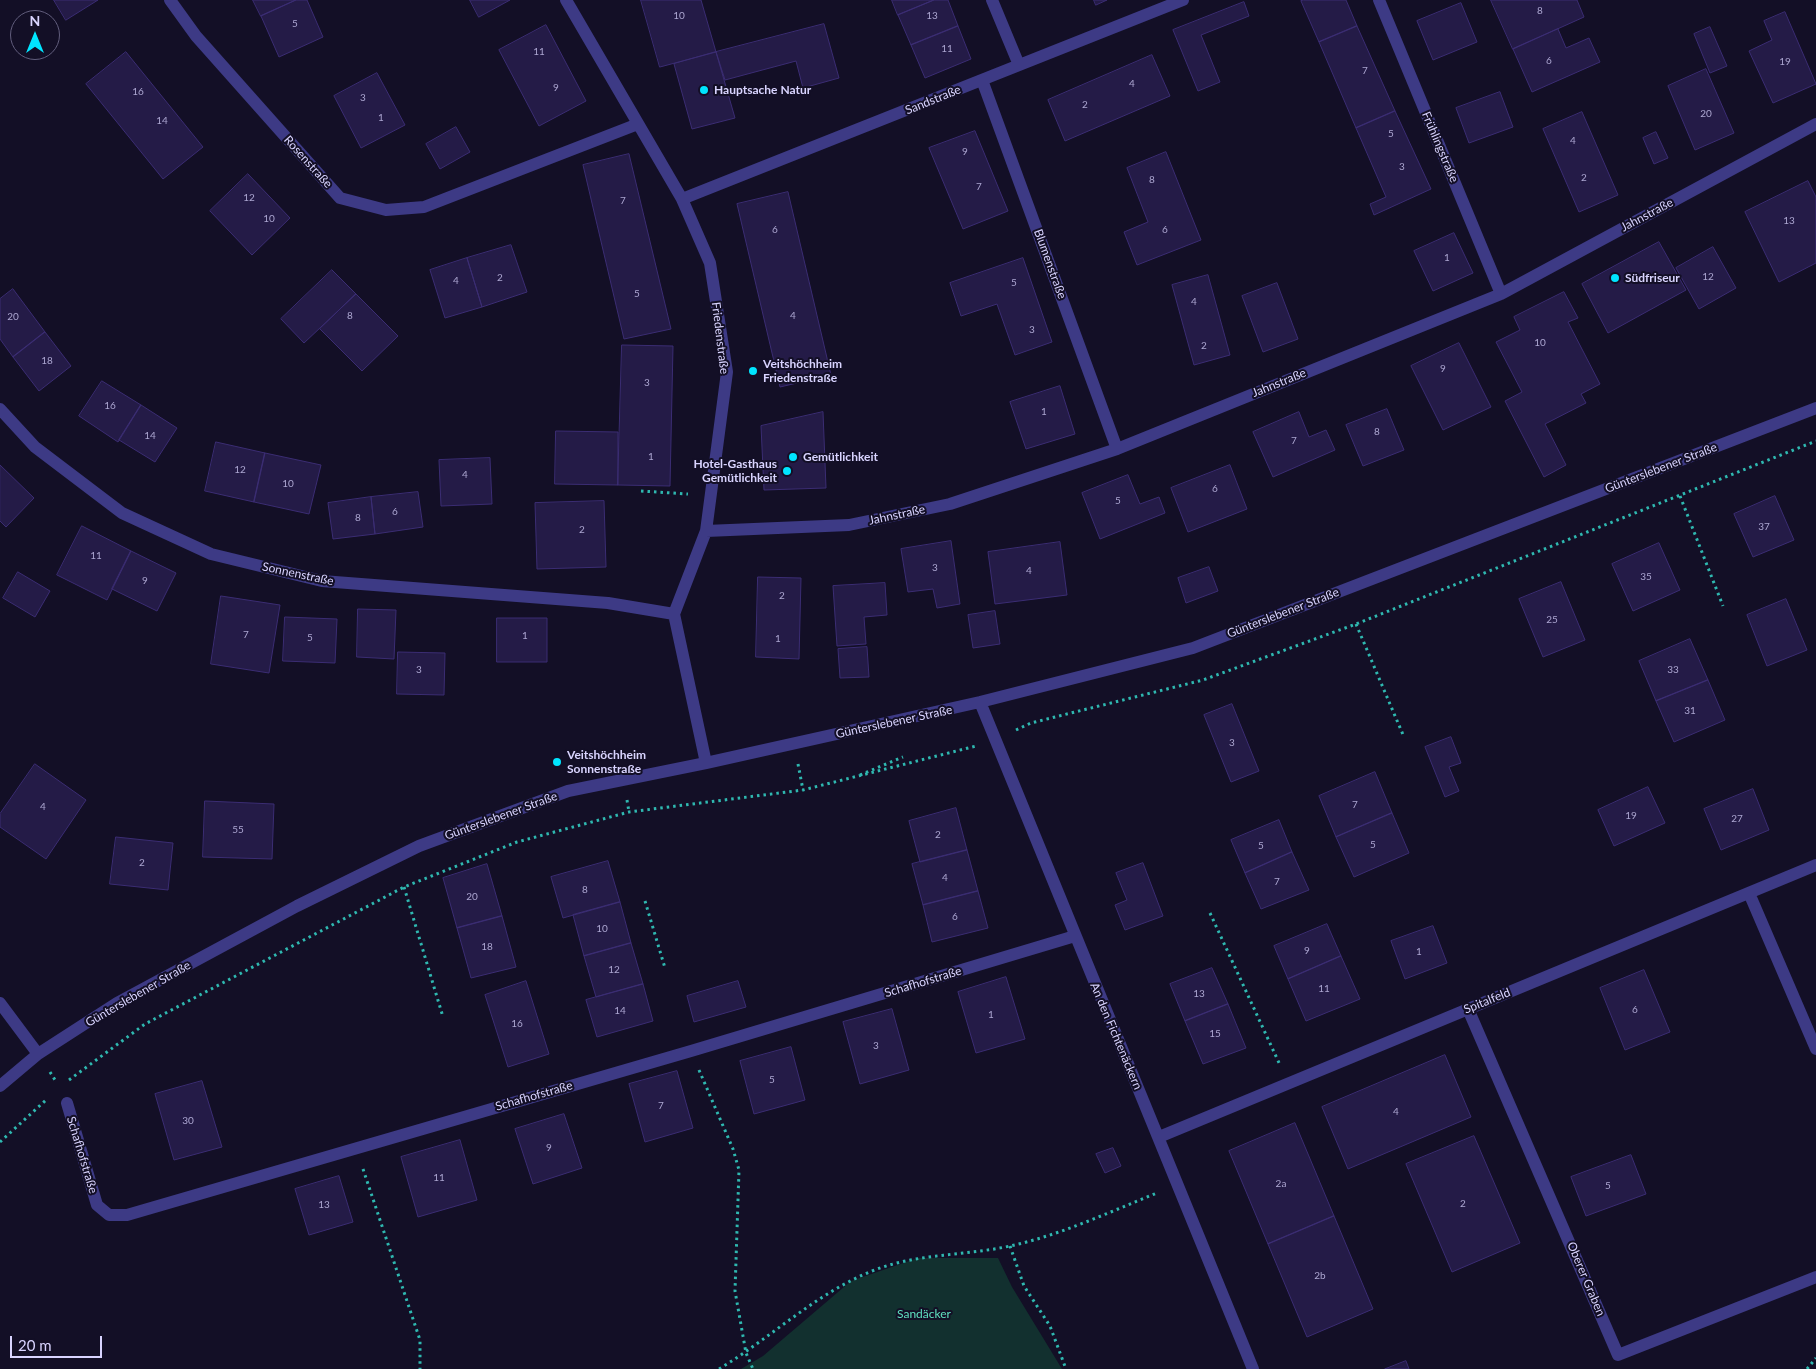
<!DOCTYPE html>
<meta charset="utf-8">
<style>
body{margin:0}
#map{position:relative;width:1816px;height:1369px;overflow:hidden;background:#130f26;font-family:Lato,sans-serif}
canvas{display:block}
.north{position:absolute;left:10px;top:10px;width:50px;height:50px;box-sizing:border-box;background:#130f26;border:1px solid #625e7d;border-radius:50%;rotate:0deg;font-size:14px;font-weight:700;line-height:20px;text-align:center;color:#d9d4ff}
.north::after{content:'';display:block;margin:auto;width:18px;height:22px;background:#00e5ff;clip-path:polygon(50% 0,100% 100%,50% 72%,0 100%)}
.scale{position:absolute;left:10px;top:1336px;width:92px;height:22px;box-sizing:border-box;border:2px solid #d9d4ff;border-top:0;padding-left:6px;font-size:15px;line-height:18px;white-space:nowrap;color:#d9d4ff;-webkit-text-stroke:4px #130f26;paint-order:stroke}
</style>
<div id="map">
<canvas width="1816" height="1369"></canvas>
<div class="north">N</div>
<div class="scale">20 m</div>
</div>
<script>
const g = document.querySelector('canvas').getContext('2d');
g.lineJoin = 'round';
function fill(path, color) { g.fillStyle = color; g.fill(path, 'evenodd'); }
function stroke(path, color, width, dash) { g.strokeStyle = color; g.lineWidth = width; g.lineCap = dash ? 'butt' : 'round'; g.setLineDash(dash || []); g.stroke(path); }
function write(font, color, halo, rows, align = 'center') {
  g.font = font + ' Lato,sans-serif'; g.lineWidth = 4; g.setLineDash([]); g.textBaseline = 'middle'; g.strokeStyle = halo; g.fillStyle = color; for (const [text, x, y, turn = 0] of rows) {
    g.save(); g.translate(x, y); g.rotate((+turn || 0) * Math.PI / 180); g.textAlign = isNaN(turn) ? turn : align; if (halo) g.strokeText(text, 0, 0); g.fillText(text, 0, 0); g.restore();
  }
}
const green = new Path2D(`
 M918,1258H998L1012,1287L1062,1369H741L763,1356L851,1281Z`);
const building = new Path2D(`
 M54,0H98L66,20Z
 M253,0H296L261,16Z
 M296,0H307L323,37L279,57L261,16Z
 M470,0H510L479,17Z
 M641,0H701L716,52L660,67Z
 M892,0H934L898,15Z
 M934,0H948L958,26L911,45L898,15Z
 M1094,0H1107L1096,5Z
 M1304,0H1346L1357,26L1319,42L1301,1Z
 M1491,0H1577L1584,17L1513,49Z
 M1244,2L1249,16L1201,35L1220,82L1198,91L1173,30Z
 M1461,3L1477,42L1433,60L1417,21Z
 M1785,12L1816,84L1773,103L1749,51L1772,40L1764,21Z
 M824,24L839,78L803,88L796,61L725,80L716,52Z
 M546,25L586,101L539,126L499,50Z
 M958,26L971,59L925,78L911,45Z
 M1357,26L1395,111L1356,128L1319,42Z
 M1710,27L1727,66L1710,73L1694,34Z
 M1558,29L1566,48L1589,38L1600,62L1532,92L1513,49Z
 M126,52L203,147L163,179L86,84Z
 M716,52L735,118L692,129L674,64Z
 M1152,55L1170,96L1065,141L1048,100Z
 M1706,69L1734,133L1695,150L1668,86Z
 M377,73L405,125L361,148L334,96Z
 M1500,92L1513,127L1469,143L1456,108Z
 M1395,111L1431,189L1374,215L1370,204L1386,197L1356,128Z
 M1582,112L1618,195L1579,212L1543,129Z
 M456,127L470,152L440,169L426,144Z
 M975,131L1008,211L963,229L929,148Z
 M1656,132L1668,158L1654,164L1643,138Z
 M1166,152L1201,240L1137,265L1124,232L1148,222L1127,168Z
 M629,154L671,329L624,339L583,165Z
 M248,174L290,218L252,255L210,211Z
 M1808,181L1816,197V263L1779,282L1745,212Z
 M788,192L831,375L780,387L737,204Z
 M1454,233L1473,273L1433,291L1414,251Z
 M1659,242L1686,290L1608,333L1582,284Z
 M511,245L527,292L482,307L467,258Z
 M1713,247L1736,288L1699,309L1676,268Z
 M467,258L482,307L445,318L430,270Z
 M1023,258L1052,342L1015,355L997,304L961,316L950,283Z
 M332,270L356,294L304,343L281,319Z
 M1208,275L1230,355L1194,365L1172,285Z
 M1277,283L1298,339L1263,352L1242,296Z
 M13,289L45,332L13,357L0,339V299Z
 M1564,292L1578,318L1568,322L1600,384L1581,394L1586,403L1545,424L1566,465L1544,477L1505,401L1522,392L1496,342L1520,330L1514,317Z
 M356,294L398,336L362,371L320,329Z
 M45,332L71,366L39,391L13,357Z
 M1459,343L1491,407L1443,430L1411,366Z
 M622,345L673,346L670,486L618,485Z
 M102,381L141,405L118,442L79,416Z
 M1060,386L1075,434L1026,449L1010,402Z
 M141,405L177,428L155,462L119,440Z
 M1387,409L1404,450L1363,466L1346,425Z
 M823,412L826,488L764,490L761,426Z
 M1299,412L1309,437L1326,430L1335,450L1273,477L1253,432Z
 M556,431L618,432V485L555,484Z
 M216,442L265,453L254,502L205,491Z
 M265,453L321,465L309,514L254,502Z
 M490,458L492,504L441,506L439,460Z
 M0,465L34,498L6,527L0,521Z
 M1230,465L1247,509L1188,532L1171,488Z
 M1128,475L1140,504L1159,497L1165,513L1100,539L1082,493Z
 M418,492L423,527L375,534L371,497Z
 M1775,496L1794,540L1753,557L1734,514Z
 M371,497L375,534L333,539L328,503Z
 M604,501L606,567L537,569L535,503Z
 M82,526L131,551L107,600L57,575Z
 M951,541L960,604L937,608L933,589L908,592L901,549Z
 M1060,542L1067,595L995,604L988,552Z
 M1659,543L1680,590L1633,611L1612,564Z
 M131,551L176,573L157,611L112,589Z
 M1209,567L1218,591L1186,603L1178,578Z
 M18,572L50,591L35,617L3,598Z
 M758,577L801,578L799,659L756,657Z
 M1561,582L1585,640L1543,657L1519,599Z
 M885,583L887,615L864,617L866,644L837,646L833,586Z
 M221,596L280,605L269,673L211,664Z
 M1786,599L1807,650L1767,666L1747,615Z
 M358,609L396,610L394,659L357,657Z
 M995,611L1000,644L973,648L968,615Z
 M285,617L337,619L335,663L283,661Z
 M497,618H547V662H497Z
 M1690,639L1708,680L1656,701L1639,661Z
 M867,647L869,677L840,678L838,649Z
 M398,652L445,653L444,695L397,694Z
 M1708,680L1725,720L1674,742L1656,701Z
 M1232,704L1259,771L1231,782L1204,715Z
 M1451,737L1461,763L1449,767L1459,791L1445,797L1425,747Z
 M35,764L86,800L46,859L0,827V814Z
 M1375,772L1392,813L1336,837L1319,796Z
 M1648,787L1665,823L1614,846L1598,810Z
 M1753,789L1769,830L1721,850L1704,809Z
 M205,801L274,804L272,859L203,857Z
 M956,808L967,850L920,862L909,821Z
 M1392,813L1409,853L1354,877L1336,837Z
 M1279,820L1292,852L1245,873L1231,840Z
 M116,837L173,843L168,890L110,884Z
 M967,850L978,891L923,905L912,864Z
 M1292,852L1309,890L1261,909L1245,873Z
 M608,861L620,902L563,918L551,877Z
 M1143,863L1163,916L1125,930L1115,905L1127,900L1116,873Z
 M487,864L502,916L457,928L443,878Z
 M978,891L988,928L932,942L923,905Z
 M620,902L631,943L584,956L573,915Z
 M502,916L516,967L471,978L457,928Z
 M1327,924L1341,956L1288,979L1274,946Z
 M1433,926L1447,963L1405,979L1391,941Z
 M631,943L643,984L596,997L584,956Z
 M1341,956L1360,999L1306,1021L1288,979Z
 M1212,968L1228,1004L1185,1021L1170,984Z
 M1644,970L1670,1032L1625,1050L1600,988Z
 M1006,977L1025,1039L976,1053L958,992Z
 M526,981L549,1054L508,1067L485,995Z
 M738,981L746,1007L694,1022L687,996Z
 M643,984L653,1021L597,1037L586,1000Z
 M1228,1004L1246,1048L1203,1064L1185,1021Z
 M892,1009L909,1070L860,1084L843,1022Z
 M791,1047L805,1100L754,1114L740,1061Z
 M1445,1055L1471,1117L1348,1169L1322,1107Z
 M677,1071L693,1128L645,1142L629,1084Z
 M202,1081L222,1147L174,1160L155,1094Z
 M564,1114L582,1168L533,1184L515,1129Z
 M1295,1123L1334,1216L1268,1244L1229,1151Z
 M1474,1136L1520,1243L1452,1272L1406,1164Z
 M460,1140L477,1200L418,1217L401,1157Z
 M1113,1148L1121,1166L1105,1173L1096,1154Z
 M1631,1155L1646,1194L1586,1216L1571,1177Z
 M339,1176L353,1222L309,1235L295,1189Z
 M1334,1216L1373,1309L1307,1337L1268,1244Z
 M1406,1361L1409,1369H1385Z`);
const path = new Path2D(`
 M641,491L688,494
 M1680,496L1723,606
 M1356,624L1404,737
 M1016,730L1031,723L1203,680L1356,624L1816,441
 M798,764L803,790
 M860,775L903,757
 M627,800L629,812
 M404,887L443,1017
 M645,901L665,968
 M1210,913L1280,1065
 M699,1070L733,1149L739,1170L735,1291L746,1353L753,1369
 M50,1072L57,1083
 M69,1080L145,1024L404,887L517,842L629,812L803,790L976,746
 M0,1142L46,1100
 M363,1169L420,1340V1369
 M1010,1246L1024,1286L1050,1326L1066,1369
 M719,1369C772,1337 815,1294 872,1271C917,1253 964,1256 1010,1246C1061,1235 1109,1212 1157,1193
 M1807,1369L1816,1358`);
const minor = new Path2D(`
 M170,0L196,36L340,198L386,210L424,207L638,124
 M566,0L682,199L710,263L727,372L706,531L674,614L706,763
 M992,0L1019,65
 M1379,0L1501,294
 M982,80L1117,449
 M682,199L1183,0
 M0,409L35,447L122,513L211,554L322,581L608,603L674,614
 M706,531L849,525L950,504L1117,449L1501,294L1816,124
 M980,702L1253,1369
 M1749,893L1816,1049
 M0,1003L38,1054
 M1468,1009L1618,1355L1816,1277
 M0,1086L38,1054L117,1003L297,906L419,846L568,791L706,763L980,702L1193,648L1816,408
 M67,1103L97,1205L109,1215H127L691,1051L1075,936
 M1159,1137L1816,865`);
const markers = [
 [704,90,5,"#00e5ff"],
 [1615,278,5,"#00e5ff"],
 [753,371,5,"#00e5ff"],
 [793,457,5,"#00e5ff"],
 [787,471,5,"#00e5ff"],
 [557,762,5,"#00e5ff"]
];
const numberNames = [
 ["8",1540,11],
 ["10",679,16],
 ["13",932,16],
 ["5",295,24],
 ["11",947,49],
 ["11",539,52],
 ["6",1549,61],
 ["19",1785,62],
 ["7",1365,71],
 ["4",1132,84],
 ["9",556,88],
 ["16",138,92],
 ["3",363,98],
 ["2",1085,105],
 ["20",1706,114],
 ["1",381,118],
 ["14",162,121],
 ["5",1391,134],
 ["4",1573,141],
 ["9",965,152],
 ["3",1402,167],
 ["2",1584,178],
 ["8",1152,180],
 ["7",979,187],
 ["12",249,198],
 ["7",623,201],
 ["10",269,219],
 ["13",1789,221],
 ["6",775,230],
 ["6",1165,230],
 ["1",1447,258],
 ["12",1708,277],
 ["2",500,278],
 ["4",456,281],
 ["5",1014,283],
 ["5",637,294],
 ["4",1194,302],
 ["8",350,316],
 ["4",793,316],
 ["20",13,317],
 ["3",1032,330],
 ["10",1540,343],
 ["2",1204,346],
 ["18",47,361],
 ["9",1443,369],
 ["3",647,383],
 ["16",110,406],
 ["1",1044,412],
 ["8",1377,432],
 ["14",150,436],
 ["7",1294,441],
 ["1",651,457],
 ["12",240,470],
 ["4",465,475],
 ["10",288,484],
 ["6",1215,489],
 ["5",1118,501],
 ["6",395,512],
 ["8",358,518],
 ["37",1764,527],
 ["2",582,530],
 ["11",96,556],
 ["3",935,568],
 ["4",1029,571],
 ["35",1646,577],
 ["9",145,581],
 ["2",782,596],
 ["25",1552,620],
 ["7",246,635],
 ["1",525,636],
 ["5",310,638],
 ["1",778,639],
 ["3",419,670],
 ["33",1673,670],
 ["31",1690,711],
 ["3",1232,743],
 ["7",1355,805],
 ["4",43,807],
 ["19",1631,816],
 ["27",1737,819],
 ["55",238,830],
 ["2",938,835],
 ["5",1373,845],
 ["5",1261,846],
 ["2",142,863],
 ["4",945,878],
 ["7",1277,882],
 ["8",585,890],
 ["20",472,897],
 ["6",955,917],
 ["10",602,929],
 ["18",487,947],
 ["9",1307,951],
 ["1",1419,952],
 ["12",614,970],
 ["11",1324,989],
 ["13",1199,994],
 ["6",1635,1010],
 ["14",620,1011],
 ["1",991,1015],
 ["16",517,1024],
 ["15",1215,1034],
 ["3",876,1046],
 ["5",772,1080],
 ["7",661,1106],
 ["4",1396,1112],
 ["30",188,1121],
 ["9",549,1148],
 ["11",439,1178],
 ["2a",1281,1184],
 ["5",1608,1186],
 ["2",1463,1204],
 ["13",324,1205],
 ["2b",1320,1276]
];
const poiNames = [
 ["Hauptsache Natur",714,90],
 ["Südfriseur",1625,278],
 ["Veitshöchheim",763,364],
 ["Friedenstraße",763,378],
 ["Gemütlichkeit",803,457],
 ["Hotel-Gasthaus",777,464,"right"],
 ["Gemütlichkeit",777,478,"right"],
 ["Veitshöchheim",567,755],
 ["Sonnenstraße",567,769]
];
const streetNames = [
 ["Sandstraße",933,100,-22],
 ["Frühlingstraße",1440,147,67],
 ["Rosenstraße",308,162,48],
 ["Jahnstraße",1647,215,-28],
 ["Blumenstraße",1050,264,70],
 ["Friedenstraße",720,338,83],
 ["Jahnstraße",1279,383,-22],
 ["Günterslebener Straße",1661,468,-21],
 ["Jahnstraße",897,515,-12],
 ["Sonnenstraße",298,574,12],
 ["Günterslebener Straße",1283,613,-21],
 ["Günterslebener Straße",894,722,-12],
 ["Günterslebener Straße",501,816,-20],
 ["Schafhofstraße",923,982,-17],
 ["Günterslebener Straße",138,994,-30],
 ["Spitalfeld",1487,1001,-22],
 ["An den Fichtenäckern",1116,1036,67],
 ["Schafhofstraße",534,1096,-16],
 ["Schafhofstraße",82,1155,73],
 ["Oberer Graben",1586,1279,67]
];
const parkNames = [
 ["Sandäcker",924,1314]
];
fill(green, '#12302f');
fill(building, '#241b47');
stroke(building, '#3b2d73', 1);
stroke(path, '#2fb8b0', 3, [2.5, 4]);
stroke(minor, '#3d3a85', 12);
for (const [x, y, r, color] of markers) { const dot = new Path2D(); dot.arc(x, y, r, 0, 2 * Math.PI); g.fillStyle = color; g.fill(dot); stroke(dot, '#130f26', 2); }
write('10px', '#aca6d1', null, numberNames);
write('bold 12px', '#d9d4ff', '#130f26', poiNames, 'left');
write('12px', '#d9d4ff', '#130f26', streetNames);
write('12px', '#5fe0c0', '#130f26', parkNames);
</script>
